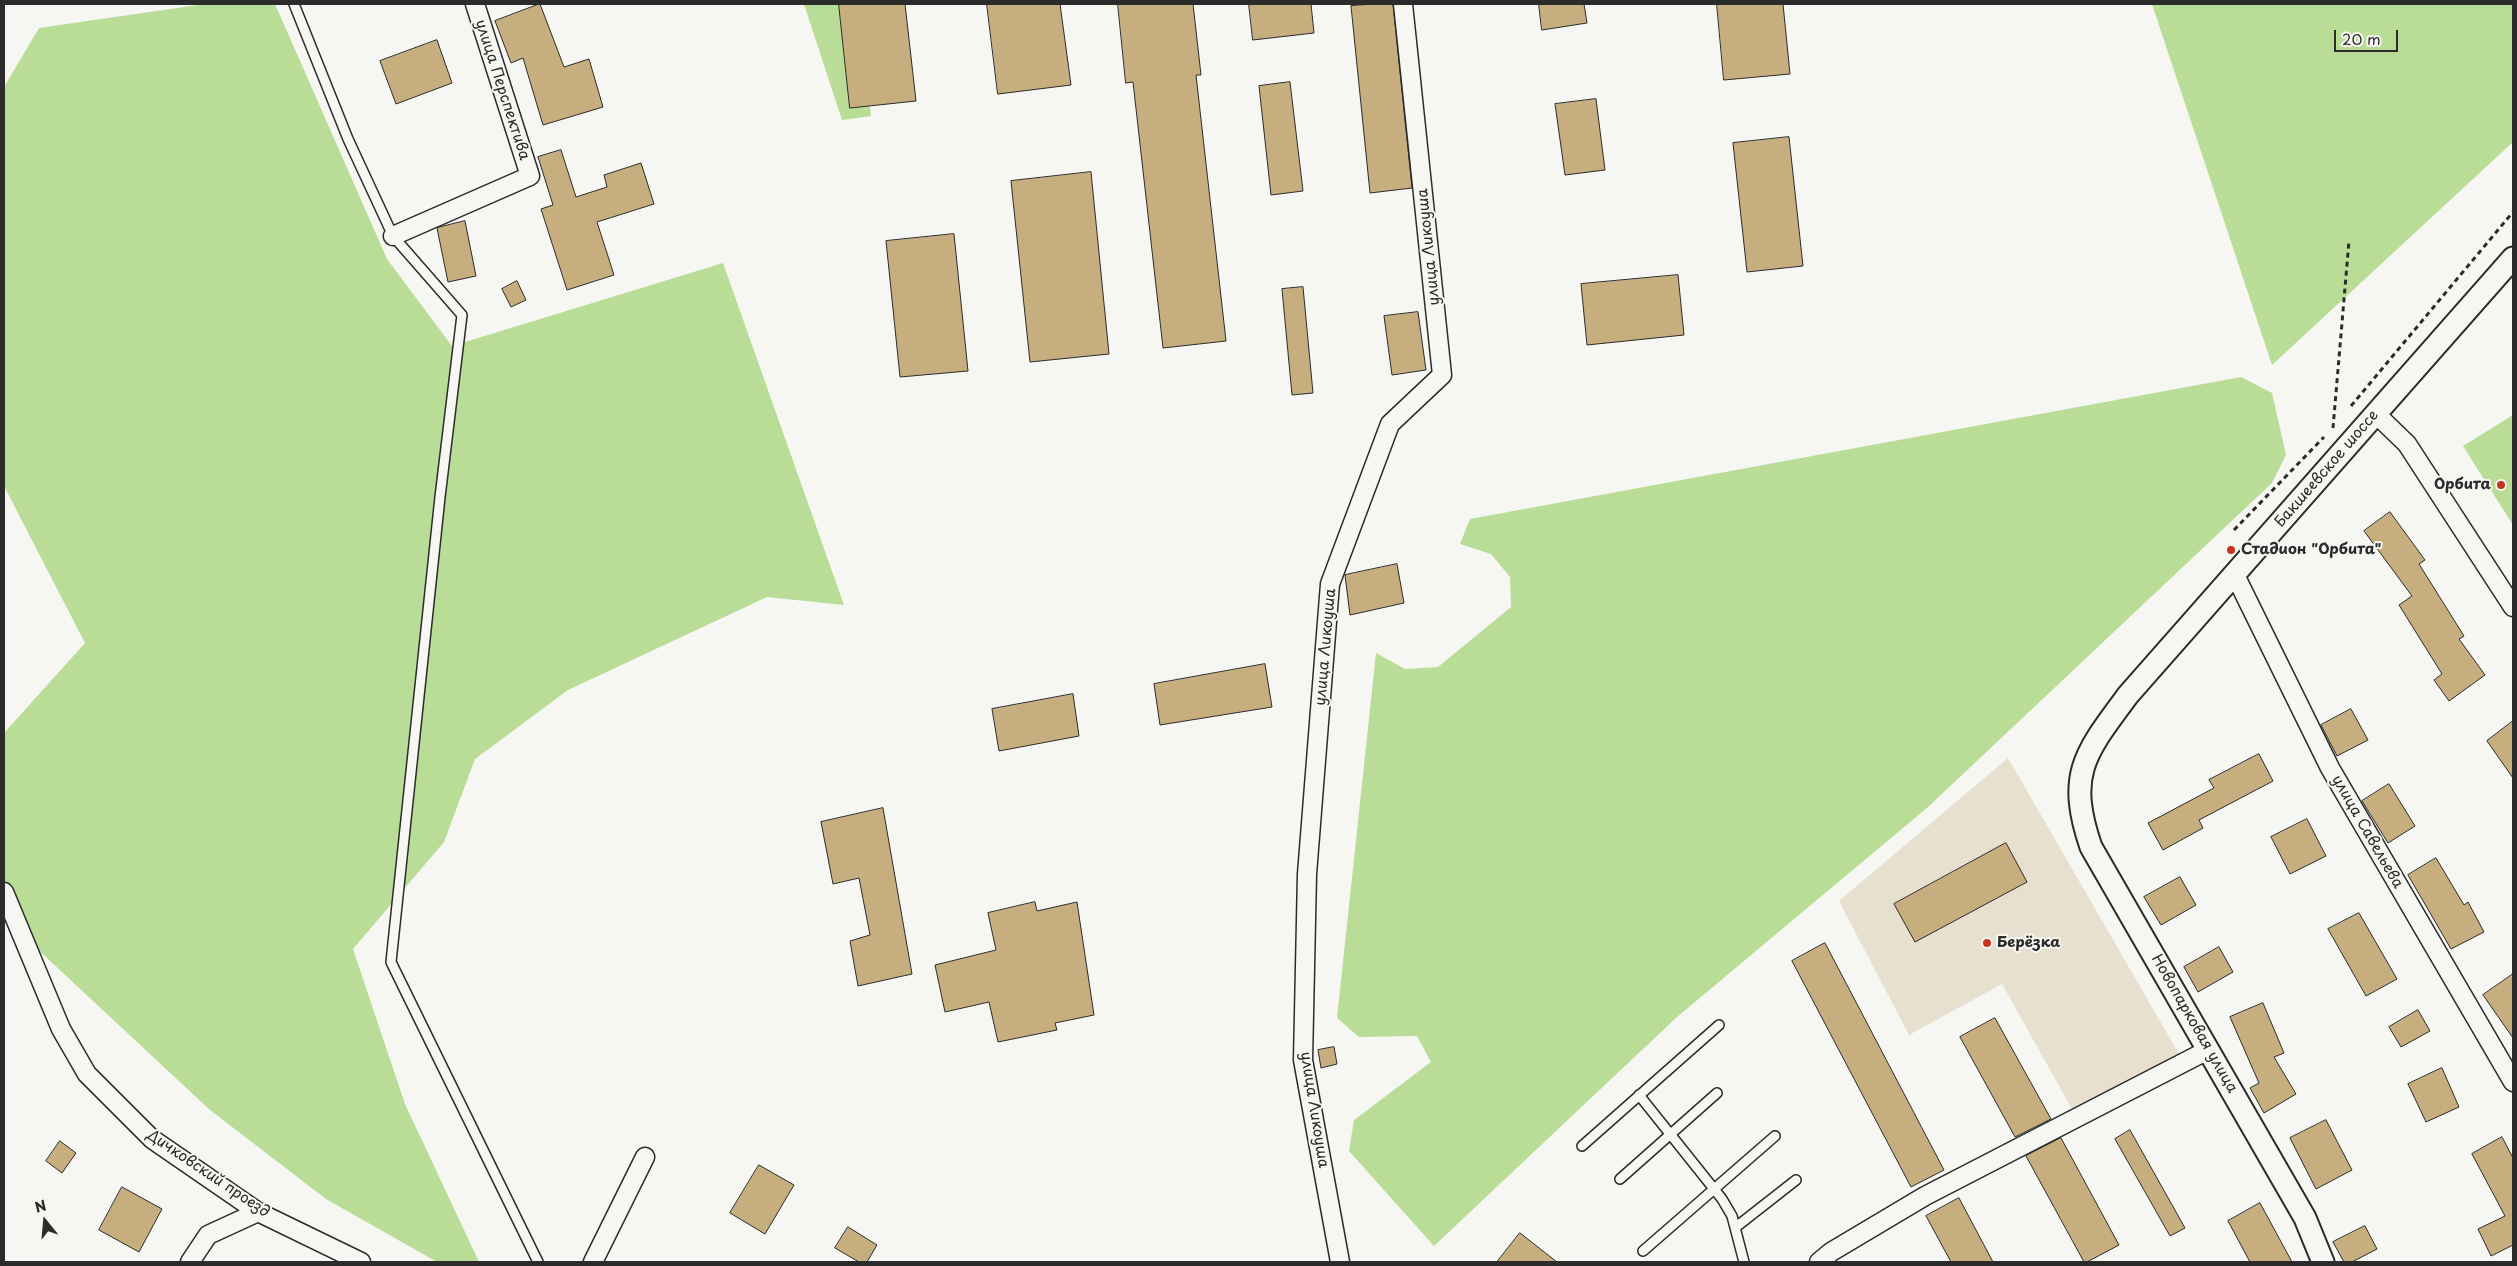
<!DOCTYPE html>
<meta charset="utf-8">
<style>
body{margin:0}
#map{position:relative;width:2517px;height:1266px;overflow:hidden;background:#f6f6f2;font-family:"Playpen Sans",sans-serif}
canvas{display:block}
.frame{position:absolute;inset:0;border:5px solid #2b2b2b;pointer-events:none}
.north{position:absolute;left:20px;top:1196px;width:50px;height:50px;-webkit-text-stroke:4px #f6f6f2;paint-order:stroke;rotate:343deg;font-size:14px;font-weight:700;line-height:20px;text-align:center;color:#2b2b2b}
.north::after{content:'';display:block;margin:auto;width:18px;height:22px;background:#2b2b2b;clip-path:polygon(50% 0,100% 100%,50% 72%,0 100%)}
.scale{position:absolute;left:2334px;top:30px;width:64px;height:22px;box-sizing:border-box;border:2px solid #2b2b2b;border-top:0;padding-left:6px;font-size:15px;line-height:18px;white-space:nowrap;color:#2b2b2b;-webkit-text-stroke:4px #f6f6f2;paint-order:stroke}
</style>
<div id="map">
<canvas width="2517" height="1266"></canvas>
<div class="frame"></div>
<div class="north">N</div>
<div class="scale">20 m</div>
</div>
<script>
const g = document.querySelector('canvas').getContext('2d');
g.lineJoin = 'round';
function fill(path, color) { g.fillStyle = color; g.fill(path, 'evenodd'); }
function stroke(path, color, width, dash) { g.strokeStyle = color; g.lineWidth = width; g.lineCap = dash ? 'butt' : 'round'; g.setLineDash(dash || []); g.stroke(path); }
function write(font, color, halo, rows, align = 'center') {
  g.font = font + ' "Playpen Sans",sans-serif'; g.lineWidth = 4; g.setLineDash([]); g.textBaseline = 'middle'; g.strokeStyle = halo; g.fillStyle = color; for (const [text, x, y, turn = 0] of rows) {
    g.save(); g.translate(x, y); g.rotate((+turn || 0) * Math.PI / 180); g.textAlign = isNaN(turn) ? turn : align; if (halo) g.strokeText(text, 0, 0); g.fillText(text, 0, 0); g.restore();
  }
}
const built = new Path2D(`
 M2008,758L2179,1054L2073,1111L2002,984L1909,1035L1839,901Z`);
const green = new Path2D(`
 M205,4H275L387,259L452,346L723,263L844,605L767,597L568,690L475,759L444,842L353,949L405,1104L479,1262H437L326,1199L210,1110L4,918V733L85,643L4,486V87L39,28Z
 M804,4H857L871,116L842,120Z
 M2152,4H2513V142L2272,365Z
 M2241,377L2272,393L2286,455L2272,483L1928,807L1677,1017L1434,1246L1349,1151L1354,1120L1431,1062L1417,1036L1359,1037L1337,1018L1376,653L1405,669L1438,667L1511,607L1510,577L1491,554L1460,544L1470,519Z
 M2513,415V525L2463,446Z`);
const building = new Path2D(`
 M540,4L564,67L589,59L603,107L543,125L523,58L511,63L495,21Z
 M839,4H905L916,101L850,108Z
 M987,4H1060L1071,85L998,94Z
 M1118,4H1193L1201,75H1196L1226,341L1163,348L1133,82L1126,83Z
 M1249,4H1311L1314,33L1253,40Z
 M1373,4H1393L1412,188L1370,193L1351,6Z
 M1539,4H1584L1587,23L1542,30Z
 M1717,4H1783L1790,74L1724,80Z
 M437,40L452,83L396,104L380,61Z
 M1290,82L1303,191L1271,195L1259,86Z
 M1596,99L1605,170L1565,175L1555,104Z
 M1789,137L1803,266L1747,272L1733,143Z
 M561,150L576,197L607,187L604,175L641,163L654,204L597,222L614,275L567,290L541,209L553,205L538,157Z
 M1091,172L1109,354L1030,362L1011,181Z
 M465,221L476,276L448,282L437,228Z
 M954,234L968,371L900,377L886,241Z
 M1678,275L1684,335L1587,345L1581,284Z
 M517,281L526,300L511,307L502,289Z
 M1303,287L1313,393L1292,395L1282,289Z
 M1418,312L1426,370L1392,375L1384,316Z
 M2390,512L2425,560L2419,564L2464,636L2459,639L2485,675L2449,701L2434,680L2442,674L2399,605L2412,596L2364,531Z
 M1397,564L1404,603L1350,615L1345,575Z
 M1265,664L1272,707L1160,725L1154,684Z
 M1073,694L1079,736L999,751L992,709Z
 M2351,709L2368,740L2337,756L2321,725Z
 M2513,721V778L2487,741Z
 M2259,754L2273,781L2199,820L2203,828L2163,850L2148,823L2214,788L2209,780Z
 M2389,784L2415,826L2388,843L2362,801Z
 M883,808L912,974L858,986L850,941L870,935L859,878L833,884L821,822Z
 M2307,819L2326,856L2290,874L2271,837Z
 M2006,843L2027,882L1915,942L1894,904Z
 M2436,858L2464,905L2468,902L2484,932L2451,949L2408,875Z
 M2180,877L2196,905L2161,925L2144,897Z
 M1035,902L1037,911L1077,902L1094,1015L1055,1023L1057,1030L998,1042L989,1002L945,1012L935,965L996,950L988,913Z
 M2359,913L2397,979L2366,996L2328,929Z
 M1825,943L1944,1170L1911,1187L1792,961Z
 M2219,947L2233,972L2198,992L2184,967Z
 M2513,974V1038L2483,995Z
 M2263,1003L2284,1053L2274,1057L2296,1094L2264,1113L2250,1088L2259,1083L2230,1017Z
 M2418,1010L2430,1031L2401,1047L2389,1027Z
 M1995,1018L2051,1119L2015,1137L1960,1037Z
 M1334,1047L1337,1064L1321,1068L1318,1050Z
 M2442,1068L2459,1107L2426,1122L2408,1084Z
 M2326,1120L2352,1170L2316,1189L2290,1138Z
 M2130,1130L2185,1228L2170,1236L2115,1139Z
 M2502,1137L2513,1158V1245L2491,1256L2478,1229L2505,1216L2472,1154Z
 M2061,1138L2119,1245L2087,1262H2084L2026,1156Z
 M60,1141L76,1153L62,1173L46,1161Z
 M759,1165L794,1185L765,1234L730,1213Z
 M122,1187L162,1209L139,1252L99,1230Z
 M1959,1198L1993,1262H1951L1926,1216Z
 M2260,1203L2292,1262H2250L2228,1221Z
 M2365,1226L2377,1249L2352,1262H2344L2333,1242Z
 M848,1227L877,1245L867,1262H859L835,1248Z
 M1520,1233L1557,1262H1497Z`);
const path = new Path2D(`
 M2351,406L2513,212
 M2333,428L2349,241
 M2234,530L2324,437`);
const service = new Path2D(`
 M294,4L348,139L393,236L462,315L440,497L391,962L538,1262
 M1639,1095L1722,1199L1732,1216L1744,1262
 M1582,1146L1719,1025
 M1620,1179L1717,1093
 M1736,1227L1796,1180
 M1643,1251L1775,1136`);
const minor = new Path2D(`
 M393,236L530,176L475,4
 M2376,414L2407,444L2513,607
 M2235,575L2330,768L2513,1082
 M4,892L61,1029L87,1074L152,1139L258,1212L361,1262
 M190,1262L208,1235L258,1212
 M593,1262L645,1157
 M1340,1262L1303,1060L1307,874L1330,584L1390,424L1442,375L1403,4
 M1819,1262L1831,1252L1925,1196L2208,1050`);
const tertiary = new Path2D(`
 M2323,1262L2305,1218L2091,847C2066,774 2085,753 2128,695L2513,258`);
const markers = [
 [2501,485,5,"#c8321e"],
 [2231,550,5,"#c8321e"],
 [1987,943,5,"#c8321e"]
];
const streetNames = [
 ["улица Перспектива",502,90,72],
 ["улица Ликоуша",1429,247,-96],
 ["Бакшеевское шоссе",2327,469,-49],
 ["улица Ликоуша",1326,647,-85],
 ["улица Савельева",2367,832,60],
 ["Новопарковая улица",2194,1024,60],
 ["улица Ликоуша",1314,1110,81],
 ["Дичковский проезд",208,1174,34]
];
const poiNames = [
 ["Орбита",2491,485,"right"],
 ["Стадион \"Орбита\"",2241,550],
 ["Берёзка",1997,943]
];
fill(built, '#e8e0cf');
fill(green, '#b9dd97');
fill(building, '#c7ae7e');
stroke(building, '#2b2b2b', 1);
stroke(service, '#2b2b2b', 12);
stroke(minor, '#2b2b2b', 21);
stroke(tertiary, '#2b2b2b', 25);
stroke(path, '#2b2b2b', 3, [5, 4]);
stroke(service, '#f6f6f2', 9);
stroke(minor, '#f6f6f2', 18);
stroke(tertiary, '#f6f6f2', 21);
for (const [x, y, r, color] of markers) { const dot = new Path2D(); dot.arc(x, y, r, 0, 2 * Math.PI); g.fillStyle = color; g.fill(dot); stroke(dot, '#f6f6f2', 2); }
write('15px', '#2b2b2b', '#f6f6f2', streetNames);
write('bold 15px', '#2b2b2b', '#f6f6f2', poiNames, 'left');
</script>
